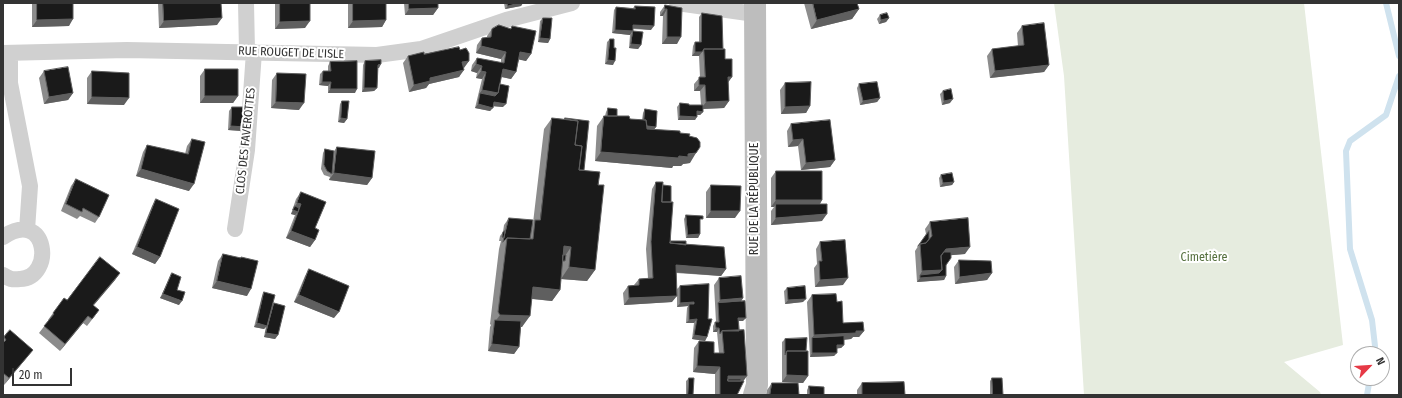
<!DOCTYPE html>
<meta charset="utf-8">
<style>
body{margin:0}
#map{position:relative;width:1402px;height:398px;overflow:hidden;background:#fff;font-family:"Fira Sans Condensed",sans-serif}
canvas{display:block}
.frame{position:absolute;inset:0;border:4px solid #333;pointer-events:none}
.north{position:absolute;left:1350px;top:346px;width:40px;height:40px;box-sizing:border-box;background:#fff;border:1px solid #adadad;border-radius:50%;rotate:65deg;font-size:11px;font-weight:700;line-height:16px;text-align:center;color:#333}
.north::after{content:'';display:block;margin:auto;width:14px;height:18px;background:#e63946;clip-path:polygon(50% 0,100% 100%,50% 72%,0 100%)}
.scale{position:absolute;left:12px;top:368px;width:60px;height:18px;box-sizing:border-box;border:2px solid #333;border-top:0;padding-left:5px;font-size:12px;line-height:14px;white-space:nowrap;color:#333;-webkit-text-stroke:3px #fff;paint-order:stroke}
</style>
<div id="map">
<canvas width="1402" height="398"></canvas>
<div class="frame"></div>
<div class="north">N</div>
<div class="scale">20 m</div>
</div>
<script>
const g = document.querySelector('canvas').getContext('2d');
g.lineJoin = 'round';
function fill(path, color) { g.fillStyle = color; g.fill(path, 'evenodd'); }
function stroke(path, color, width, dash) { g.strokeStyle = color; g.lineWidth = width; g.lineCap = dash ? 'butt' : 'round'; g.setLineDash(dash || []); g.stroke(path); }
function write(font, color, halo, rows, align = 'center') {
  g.font = font + ' "Fira Sans Condensed",sans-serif'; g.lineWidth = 4; g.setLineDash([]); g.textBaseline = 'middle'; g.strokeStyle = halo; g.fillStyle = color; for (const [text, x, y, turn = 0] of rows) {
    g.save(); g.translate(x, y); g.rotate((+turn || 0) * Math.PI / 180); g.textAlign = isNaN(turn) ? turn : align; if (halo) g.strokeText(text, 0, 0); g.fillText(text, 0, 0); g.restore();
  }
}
const green = new Path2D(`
 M1054,3H1304L1343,345L1284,362L1320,392L1321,395H1084L1064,76Z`);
const stream = new Path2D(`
 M1386,3L1399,56
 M1374,354L1375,346L1372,320L1350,249L1346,151L1350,141L1386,115L1399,76
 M1367,395L1370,378`);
const street = new Path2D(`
 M246,3L247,51
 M677,3L755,14
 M3,53L127,50L377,55L421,49L506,20L572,3
 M10,53V83L30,186L27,230
 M235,229L247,150L254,52
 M3,237C48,207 55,278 20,279C12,280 9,279 3,275`);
const secondary = new Path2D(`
 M754,395L757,385L755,3`);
const wall = new Path2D(`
 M32,3H73L69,26L32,27Z
 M158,3H221L217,25L159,28Z
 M275,3H310L305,28L275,29Z
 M348,3H386V20L382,27L348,28Z
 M404,3H438V8L433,15H405Z
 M504,3H523L521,6L505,9Z
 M804,3H857L859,9L852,19L811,29Z
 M665,5L682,8L677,44H662L663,16H660V12Z
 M635,6L651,30L633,29L630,35L612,33L614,10L616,7L633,8Z
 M702,13L723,49L725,59L732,77L728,82L729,101L724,108L703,109V112L700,115H697L695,120H678L677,107L680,103L689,105H701L700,91H694V84L700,77L699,56H692L693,46L695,42H699V17Z
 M880,15L889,18L886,22L879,24L877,19Z
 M543,18L550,39L548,43L538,42L540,21Z
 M512,26L531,54L526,61L519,59L516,72L511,79L501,77L500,84L503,107L493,106L490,111L475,108L482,79L476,78L477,73L471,71L472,65L477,58L501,63V59L476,53L477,45L482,38H487V36L492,29H510Z
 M1022,26L1049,65L1044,72L990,78L987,56L992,49L1018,46L1017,33Z
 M633,31L641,45L638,49L629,48L630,35Z
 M610,39L614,48L613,65L605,64L607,42Z
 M460,50L469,61L463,68L459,77L429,84L426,88L409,92L403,63L408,56Z
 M365,61L379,68H378L377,88L374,91L362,92L363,65Z
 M330,62L355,93H328V86L319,85L320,74L323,71H328V66Z
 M205,69L238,96L233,103H200V76Z
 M44,71L73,93L68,100L44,104L39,78Z
 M92,71L124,105L87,104V78Z
 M277,73L299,110L271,108L272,80Z
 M785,83L810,106L806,113L781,114L780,90Z
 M859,84L880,98L877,102L860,105L857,88Z
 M943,91L950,103L942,105L940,94Z
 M342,101L347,119L344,123L338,122L340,104Z
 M232,107L242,131L228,130L229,111Z
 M608,108L617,116L630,119L642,120L643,113L645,109L656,127L654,129L680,133L689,136L690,163L683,164L681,166H673L672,168L595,161L597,126L604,116H605L606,112Z
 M552,118L564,119L565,118L584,170L599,181L595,270L587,281L561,279L562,265L560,290L552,301L532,299L522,327H521L519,347L514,354L488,351L490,327L491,325L490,324L499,249L501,241H499L500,236L503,232L504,225L509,218L532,224L533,223L544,129Z
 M791,124L835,160L830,167L801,170L798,146L788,147L787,131Z
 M192,139L189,191L136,176L143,152L147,145L185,154L187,146Z
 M337,147L372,178L367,185L329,180L330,177L324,175L321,169L323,153L325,149L334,151Z
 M776,171L822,200L820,204L822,221L771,225V211L774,207H771V178Z
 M941,175L954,182L952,185L940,187L939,178Z
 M76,179L99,217L95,223L80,216L77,219L61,211L71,186Z
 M656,182L663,185L671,241L686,245L726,269L721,276L676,273L672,302L624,305L623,293L628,286L634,285L639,279L648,278L646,249L652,189Z
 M711,185L735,218H706V192Z
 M301,192L315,228V240L310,247L286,238L295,215L291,214L296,199Z
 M156,199L160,257L155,264L132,254L152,206Z
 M686,215L700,222V234L698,238H686L684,219Z
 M930,222L965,254L951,255L946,266V276L944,280L917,282L915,251L926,234L925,229Z
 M820,242L843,285L815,287L814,268L817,264L816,249Z
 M223,254L240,258L241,257L247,296L212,288L218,261Z
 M959,260L992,273L987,280L955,284L954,267Z
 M309,269L334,318L294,302L305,276Z
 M120,273L115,280L93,306L99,310L94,317L87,326L83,323L60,351L39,333L49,320H48L53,313L67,300Z
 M172,273L177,290L179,305L160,298L170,277Z
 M719,278L743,298L741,302L743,321H739L743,381L737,395H715V374L693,372L694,348L699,341L714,353H719L717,332H713V326L715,322H716L714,285Z
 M709,284L707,337L705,341L692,339L694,323H686L687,308L688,306L677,307V289L680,286Z
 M787,288L803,302L785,304L784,291Z
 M264,292L272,306L274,303L278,335L275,339L264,337L266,326L264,329L254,327L262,296Z
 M812,295L837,302L843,323L864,331L859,337H853L851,339L844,340V345L841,348H837L834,356L810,357L807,302Z
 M10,330L28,356L4,385L3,384V338Z
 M785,339L806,351L808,376L803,383L782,382V342Z
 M689,378L693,395H686V381Z
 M992,378L1003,395H990V381Z
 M772,383L799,395H807H766L767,390Z
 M862,383L905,395H857V390Z
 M809,386L824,395H807V390Z`);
const shadedWall = new Path2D(`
 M519,3H523L521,6L505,9L508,6Z
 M438,8L433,15H405L409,9Z
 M665,9H667L663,16H660Z
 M859,9L852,19L811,29L817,20Z
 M222,18L217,25L159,28L164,21Z
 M889,18L886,22L879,24L881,20Z
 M73,19L69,26L32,27L37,20Z
 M386,20L382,27L348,28L353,21Z
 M310,21L305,28L275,29L280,22Z
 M633,25L654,26L651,30L631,28Z
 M615,30L633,31L630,35L612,33Z
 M667,37H681L677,44H662Z
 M540,38L550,39L548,43L538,42Z
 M631,44L641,45L638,49L629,48Z
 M481,46L506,52L501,59L476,53Z
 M520,52L531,54L526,61L516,59Z
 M695,52H702L699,56H692Z
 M608,60L615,61L613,65L605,64Z
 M469,61L464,68L457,69L462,62Z
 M381,64L379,68H375L378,65Z
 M476,64L482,66L477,73L471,71Z
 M1049,65L1044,72L990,78L995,71Z
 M503,69L516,72L511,79L498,76Z
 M464,70L459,77L429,84L426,88L409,92L414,85L430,78Z
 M481,71L486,72L482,79L476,78Z
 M728,77H732L727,84Z
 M322,82H331L328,86L319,85Z
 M699,85H705L700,91H694Z
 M364,88H377L374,91L362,92Z
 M330,89H357L355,93H328Z
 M482,90L498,93L493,100L480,93Z
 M73,93L68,100L44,104L49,97Z
 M205,96H238L233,103H200Z
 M92,97L129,98L124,105L87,104Z
 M880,98L877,102L860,105L863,101Z
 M953,99L950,103L942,105L944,101Z
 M729,101L724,108L701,109L706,102Z
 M276,102L304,103L299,110L271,108Z
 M494,102L506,104L503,107L491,106Z
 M478,104L493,108L490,111L475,108Z
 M810,106L806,113L781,114L785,107Z
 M697,111L703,112L700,115H695Z
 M680,116L697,117L695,120H678Z
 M341,118L347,119L344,123L338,122Z
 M231,126L245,127L242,131L228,130Z
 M644,126L656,127L653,131L641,130Z
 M803,139L798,146L788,147L793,140Z
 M601,152L679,156L696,153L690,163L683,164L681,166H673L672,168L595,161Z
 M835,160L830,167L801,170L806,163Z
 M141,169L194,184L189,191L136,176Z
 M334,173L372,178L367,185L329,180Z
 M954,182L952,185L940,187L943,183Z
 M776,200H822L818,207L776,204L774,207H771Z
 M297,203L301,204L297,211L298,212L295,215L291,214Z
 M711,211H740L735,218H706Z
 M827,214L822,221L771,225L776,218Z
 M291,231L315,240L310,247L286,238Z
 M700,234L698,238H686L688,235Z
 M564,246L571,247L563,259Z
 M137,247L160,257L155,264L132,254Z
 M970,247L965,254L942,256L938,260L946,249Z
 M676,265L726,269L721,276L671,272Z
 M569,267L595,270L587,281L561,279Z
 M942,270L937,277L920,275L922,271Z
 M120,273L115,280L88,312L93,305Z
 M992,273L987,280L955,284L960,277Z
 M946,276L944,280L917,282L920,278Z
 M848,278L843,285L815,287L820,280Z
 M217,281L251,289L247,296L212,288Z
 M533,287L560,290L552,301L525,298Z
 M163,294L182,301L179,305L160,298Z
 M299,295L339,312L334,318L294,302Z
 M677,296L672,302L624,305L629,298Z
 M743,298L738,305L718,303L720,300Z
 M806,299L803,302L785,304L788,300Z
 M694,302L691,306L689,304L688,306L677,307L680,303Z
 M500,315L530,316L522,327H494V323Z
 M88,316L83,323L60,351L65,344Z
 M738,318H746L743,321H736Z
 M697,319L694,323H686L689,320Z
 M257,323L267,326L264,329L254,327Z
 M716,328H719L717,332H713Z
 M856,331H864L859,337H853L851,339L812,342V338L814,335Z
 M266,333L278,335L275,339L264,337Z
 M694,335L707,337L705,341L692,339Z
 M492,344L519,347L514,354L488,351Z
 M837,345H844L841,348L834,349Z
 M33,350L28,356L4,385L9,378Z
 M812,353H837L834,356L810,357Z
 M697,366L720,367L715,374L693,372Z
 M787,375L808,376L803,383L782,382Z
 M728,376H747L742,383L725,379Z`);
const building = new Path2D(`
 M37,3H73V19L37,20Z
 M163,3H221L222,18L164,21Z
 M280,3H310V21L280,22Z
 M353,3H386V20L353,21Z
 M409,3H438V8L409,9Z
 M507,3H519L508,6Z
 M813,3H857L859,9L817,20Z
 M665,5L682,8L681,37H667V9H665Z
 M635,6L655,7L654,26L633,25V31L615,30L616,7L635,9Z
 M702,13L722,16L723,49H704L702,52H695V42H701Z
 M887,13L889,18L881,20L880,15Z
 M543,18H552L550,39L540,38Z
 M1044,23L1049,65L995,71L992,49L1024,45L1022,26Z
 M499,25L511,29L512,26L536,31L531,54L520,52L516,72L503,69L498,93L482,90L486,72L481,71L482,66L476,64L477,58L504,63L506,52L481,46L482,38L491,37L492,29Z
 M633,31L643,32L641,45L631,44Z
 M610,39H614V48H616L615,61L608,60Z
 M459,47L460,50L466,48L469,53V61L462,62L464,70L430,78V81L414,85L408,56L424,52V54Z
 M704,49H725V59H732V77H728L729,101L706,102L705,85H699V77H705Z
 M381,60V64L378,65L377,88H364L365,61Z
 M357,61V89H330L331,82H322L323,71H331L330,62Z
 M68,67L73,93L49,97L44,71Z
 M205,69H238V96H205Z
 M92,71L129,73V98L92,97Z
 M277,73L306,74L304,103L276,102Z
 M811,82L810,106L785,107V83Z
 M877,82L880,98L863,101L859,84Z
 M500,84L509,86L506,104L494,102L493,108L478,104L480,93L495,96L498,93Z
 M951,89L953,99L944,101L943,91Z
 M342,101H349L347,119L341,118Z
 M680,103L689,104V105H703V112L697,111V117L680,116Z
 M232,107H246L245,127L231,126Z
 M608,108L617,109V116H608Z
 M645,109L657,111L656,127L647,126L646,120H644Z
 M604,116H629L630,119L646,120L647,129L680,131V133L690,134L689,136L697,138L700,142V147L696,153L688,154V157L679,156L678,158L601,152Z
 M552,118L578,121L575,145L582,146L579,170L600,172L598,185H604L595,270L569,267L571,247L564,246L560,290L533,287L530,316L500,315L498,312L507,238L533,239L535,220H540Z
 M565,118L589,121L584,170H579L582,146L575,145L578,121L565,119Z
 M830,120L835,160L806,163L803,139L793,140L791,124Z
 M192,139L205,142L194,184L141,169L147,145L188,154Z
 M337,147L375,151L372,178L334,173Z
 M325,149L334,151L332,174L327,171L324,165Z
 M776,171H822V200H776Z
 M952,173L954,182L943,183L941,175Z
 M76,179L109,195L99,217L83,208L82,212L66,204Z
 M656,182H663L662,202H673L670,243L724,247L726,269L676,265L677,296L629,298L628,286L639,285V279L653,278L651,242Z
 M663,185L671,186V202H662Z
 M711,185L741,186L740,211H711Z
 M301,192L326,202L315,228L319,230L315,240L291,231L301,204L297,203Z
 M156,199L179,209L160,257L137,247Z
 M776,204H827V214L776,218Z
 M295,206L299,208L298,212L293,210Z
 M686,215L703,216V219H700V234L688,235Z
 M509,218L533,220L530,239L507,238L503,242Z
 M968,218L970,247L946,249L941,256L942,270L922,271L920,244L926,243L932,236L930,222Z
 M505,231L504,238L502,237L503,232Z
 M929,231V239L926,243L920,244L918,246Z
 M845,240L848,278L820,280L819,261H822L820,242Z
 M671,241H686V245L670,243Z
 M944,252H951V258L946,265V276L920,278V275L939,273L942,270L941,256Z
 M223,254L241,258V257L258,261L251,289L217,281Z
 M563,255H566L565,261H563Z
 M100,257L120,273L93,305L99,310L92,319L88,316L65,344L44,326L54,314L53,313L64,298L67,300Z
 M959,260L991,261L992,273L960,277Z
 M309,269L349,286L339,312L299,295Z
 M172,273L181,277L177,290L185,292L182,301L163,294Z
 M741,276L743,298L720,300L719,278Z
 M709,284L708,319H712L707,337L694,335L697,319L689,320V304H694V302L680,303V286Z
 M805,286L806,299L788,300L787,288Z
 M264,292L275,295L267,326L257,323Z
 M836,294L837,302L842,301L843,323L863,322L864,331H856V333L814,335L812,295Z
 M745,301L746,318H738L739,331H722L720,334L719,328H716L715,322H719L718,303Z
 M274,303L285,306L278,335L266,333Z
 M495,320L521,321L519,347L492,344Z
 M10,330L33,350L9,378L3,373V343L6,340L4,337Z
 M744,330L747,376H728V381H744L737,395H720V367L697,366L699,341L714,342V353H724L722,331Z
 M844,336V345H837V353H812V338Z
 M807,338L806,351H787L785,355V339Z
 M787,351H808V376L787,375Z
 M689,378H694L693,395H688Z
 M992,378H1002L1003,395H993Z
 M728,379H741V381H728Z
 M904,382L905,395H862V383Z
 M772,383H798L799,395H807H770Z
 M809,386L824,387V395H810Z`);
const streetNames = [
 ["RUE ROUGET DE L'ISLE",291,53,2],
 ["CLOS DES FAVEROTTES",246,141,-84],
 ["RUE DE LA RÉPUBLIQUE",755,199,-90]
];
const parkNames = [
 ["Cimetière",1204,258]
];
fill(green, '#e6ecdf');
stroke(stream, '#cfe2ee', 6);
stroke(street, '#d0d0d0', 16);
stroke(secondary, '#bdbdbd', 22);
fill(wall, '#8c8c8c');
fill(shadedWall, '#5f5f5f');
fill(building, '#1a1a1a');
stroke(building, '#5f5f5f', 1);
write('12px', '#333', '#fff', streetNames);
write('12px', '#56703f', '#fff', parkNames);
</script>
